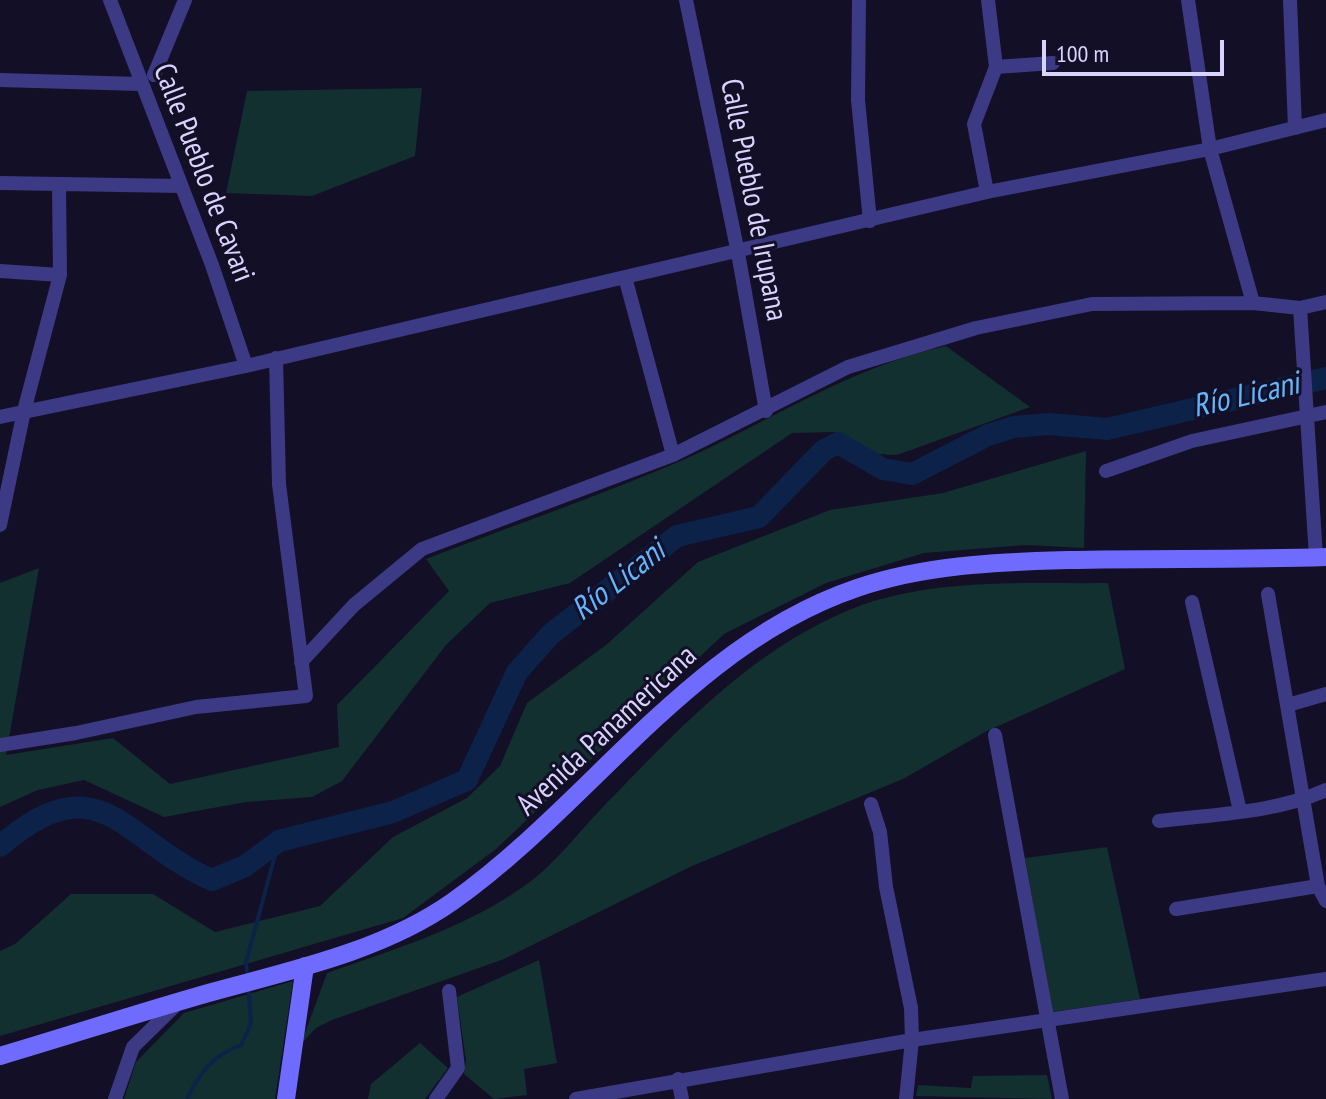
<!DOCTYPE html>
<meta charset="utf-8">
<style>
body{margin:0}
#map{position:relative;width:1326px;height:1099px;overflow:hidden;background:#130f26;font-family:"PT Sans Narrow",sans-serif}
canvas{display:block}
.scale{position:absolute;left:1042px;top:40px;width:182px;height:36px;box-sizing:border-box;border:4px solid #d9d4ff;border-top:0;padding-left:10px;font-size:24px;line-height:28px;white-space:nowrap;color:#d9d4ff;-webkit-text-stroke:6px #130f26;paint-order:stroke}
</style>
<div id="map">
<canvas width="1326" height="1099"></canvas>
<div class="scale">100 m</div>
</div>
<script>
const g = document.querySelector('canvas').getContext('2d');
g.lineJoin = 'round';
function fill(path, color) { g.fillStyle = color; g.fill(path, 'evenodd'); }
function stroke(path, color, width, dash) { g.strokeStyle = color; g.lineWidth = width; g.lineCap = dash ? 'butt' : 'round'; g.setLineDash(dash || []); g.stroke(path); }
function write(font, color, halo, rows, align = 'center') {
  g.font = font + ' "PT Sans Narrow",sans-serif'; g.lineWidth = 6; g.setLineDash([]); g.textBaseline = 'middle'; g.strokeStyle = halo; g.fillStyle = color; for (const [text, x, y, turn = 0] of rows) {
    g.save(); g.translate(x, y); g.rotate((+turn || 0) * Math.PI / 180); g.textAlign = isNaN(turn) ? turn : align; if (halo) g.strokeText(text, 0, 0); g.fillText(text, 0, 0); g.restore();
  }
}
const green = new Path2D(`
 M422,88L415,156L312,196L226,193L247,91Z
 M946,346L1030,407L897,455L877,454L835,432L792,433L570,583L490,603L446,645L342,781L312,797L246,802L164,817L84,780L38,790L0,807V583L39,568L6,755L113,738L170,784L339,747L337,705L449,591L426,559C511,526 599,496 683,460C771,421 850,367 946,346Z
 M1086,451L1084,548L1026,545L924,553L826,583L724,634L496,849L403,918L0,1036V951L15,944L71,894H153L215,932L320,906L393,837L467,798L500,766L527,703L606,645L698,562L830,510L943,493Z
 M1108,583L1125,669L985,732L903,779L692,866L504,959L332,1020L316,1028L301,1044L327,973C398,948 475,925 535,878C559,858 580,831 602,808C679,729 756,644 862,605C939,578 1028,584 1108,583Z
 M1107,847L1140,999L1052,1012L1025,858Z
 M539,960L557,1063L524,1069L527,1095L494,1099L464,1074L466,1061L457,997Z
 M293,981L275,1099H124L136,1062L184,1013Z
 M420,1043L448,1068L425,1099H368L371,1084Z
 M1047,1075L1052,1099L916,1096L918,1085L971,1088L973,1076Z`);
const stream = new Path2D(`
 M247,971L246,962L279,841
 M187,1099C200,1072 212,1056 241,1045L251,1024L249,993`);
const river = new Path2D(`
 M0,846C101,759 122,841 212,880L245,866L279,841L393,812L467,780L517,672L551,634L677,536L759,517L824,450L838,443L883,469L912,474L988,435L1014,427L1049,424L1107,429L1326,378`);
const street = new Path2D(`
 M110,0L212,265L246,366
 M686,0L738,253L766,411
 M859,0L858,100L870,221
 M988,0L996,67
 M1188,0L1210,149L1253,303
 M1290,0L1295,128
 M154,75L185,0
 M0,80L140,84
 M0,183L181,186
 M987,192L974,124L996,67L1053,63
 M0,271L60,275
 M625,277L673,455
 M1300,308L1316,557
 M0,417L246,366L987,192L1210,149L1326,120
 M1106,471L1192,441L1326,412
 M0,525L24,411L60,275L59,186
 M1268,594L1318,886L1326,901
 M1192,602L1240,811
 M301,662L354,605L422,549L673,455L848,367L976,328L1092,304L1253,303L1300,308L1326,302
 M1288,705L1326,694
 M995,735L1062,1099
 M0,745L76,733L196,707L306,696L279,484L276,358
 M871,804L880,832L886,887L911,1008L912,1040L906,1099
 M1159,821C1215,814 1275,813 1326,790
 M1176,909L1318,886
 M678,1079L682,1099
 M115,1099L133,1047L179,1002
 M436,1099L458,1068L449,991
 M576,1099L912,1040L1326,979`);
const secondary = new Path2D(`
 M0,1056C71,1035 141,1012 212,992C292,970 382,951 452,902C592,803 689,645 857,588C924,565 997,562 1068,560C1154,558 1240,560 1326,557
 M286,1099L305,966`);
const streetNames = [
 ["Calle Pueblo de Cavari",203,173,69],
 ["Calle Pueblo de Irupana",753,200,79],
 ["Avenida Panamericana",607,731,-43]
];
const waterNames = [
 ["Río Licani",1246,396,-13],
 ["Río Licani",619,581,-38]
];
fill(green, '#12302f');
stroke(stream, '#0c2248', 4);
stroke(river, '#0c2248', 22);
stroke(street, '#3d3a85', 14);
stroke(secondary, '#6f6bff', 18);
write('30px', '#d9d4ff', '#130f26', streetNames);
write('italic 32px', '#62b6ff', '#130f26', waterNames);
</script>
